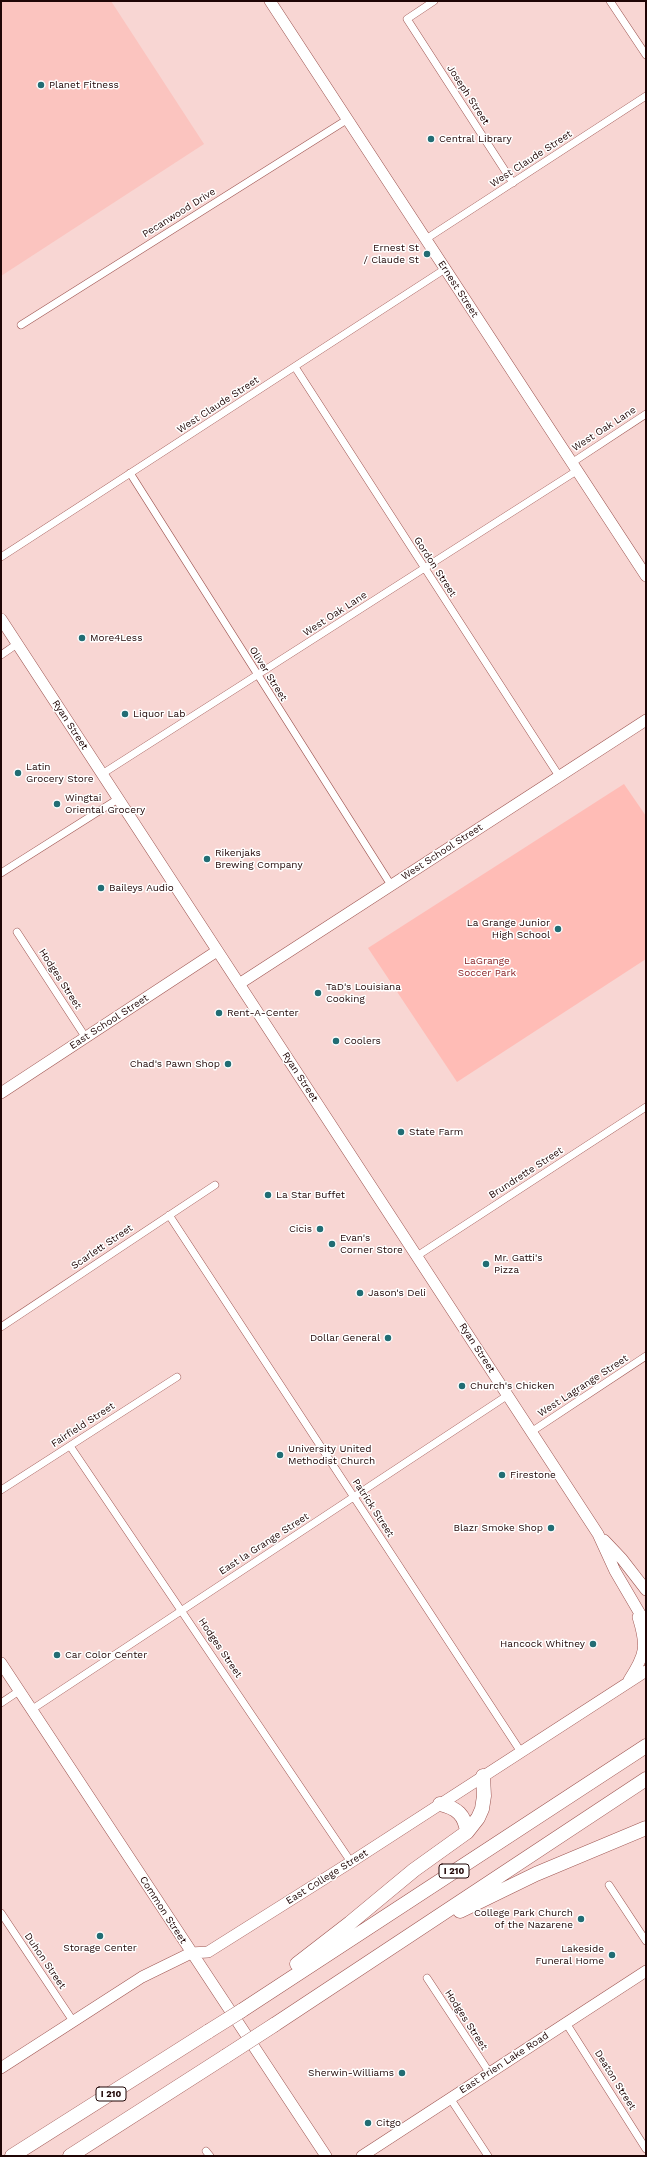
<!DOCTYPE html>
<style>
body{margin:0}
#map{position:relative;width:647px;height:2157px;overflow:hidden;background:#f8d6d3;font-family:"Work Sans",sans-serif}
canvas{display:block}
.frame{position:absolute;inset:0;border:2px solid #1f0505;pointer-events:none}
</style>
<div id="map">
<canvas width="647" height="2157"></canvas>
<div class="frame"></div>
</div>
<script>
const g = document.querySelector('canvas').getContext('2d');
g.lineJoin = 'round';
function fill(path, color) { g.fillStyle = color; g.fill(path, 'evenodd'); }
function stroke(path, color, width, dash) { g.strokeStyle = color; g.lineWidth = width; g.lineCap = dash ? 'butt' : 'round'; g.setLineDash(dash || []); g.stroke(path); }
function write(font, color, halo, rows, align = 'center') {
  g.font = font + ' "Work Sans",sans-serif'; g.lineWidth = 3; g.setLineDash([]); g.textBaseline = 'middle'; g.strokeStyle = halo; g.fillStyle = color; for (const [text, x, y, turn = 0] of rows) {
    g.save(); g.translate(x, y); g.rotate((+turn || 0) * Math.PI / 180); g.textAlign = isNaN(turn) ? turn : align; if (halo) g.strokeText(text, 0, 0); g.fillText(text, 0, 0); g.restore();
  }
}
const built = new Path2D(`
 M1,1H111L204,144L1,276Z`);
const green = new Path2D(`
 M624,784L646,816V959L457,1082L368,948Z`);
const street = new Path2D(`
 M434,1L407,19L513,183
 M610,1L646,55
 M426,239L646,96
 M21,325L348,119
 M295,367L559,776
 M573,462L646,414
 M130,473L391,885
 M1,557L445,269
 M1,655L17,644
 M102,774L578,470
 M1,873L118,799
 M17,932L86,1038
 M169,1215L521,1752
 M417,1256L646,1107
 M1,1327L215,1185
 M531,1432L646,1356
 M70,1446L351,1862
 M1,1490L177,1377
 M1,1703L19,1691
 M31,1710L508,1395
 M609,1885L646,1941
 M1,1913L73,2021
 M427,1978L489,2072
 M566,2023L646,2149
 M450,2098L488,2156
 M206,2151L210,2156`);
const secondary = new Path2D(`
 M270,1L646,576
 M1,619L598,1534L615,1571L646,1624
 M239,984L646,720
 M1,1093L217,951
 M604,1540L622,1559L646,1590
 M1,1663L326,2156
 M629,1680C646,1654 647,1646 638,1617
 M1,2068L142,1977L191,1953L208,1952L351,1862L646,1671
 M362,2156L646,1971`);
const highway = new Path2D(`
 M440,1804C457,1808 465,1815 467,1832
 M460,1911L536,1874L646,1828
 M297,1964L350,1923L414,1870L467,1832L478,1818L482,1809L484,1796L483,1776
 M241,2011L646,1746
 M274,2025L646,1779
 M12,2156L209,2031
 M70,2156L226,2056`);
const highwayBridge = new Path2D(`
 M209,2031L241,2011
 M226,2056L274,2025`);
const markers = [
 [41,85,4,"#226d74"],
 [431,139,4,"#226d74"],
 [427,254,4,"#226d74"],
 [82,638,4,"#226d74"],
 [125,714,4,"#226d74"],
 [18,773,4,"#226d74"],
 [57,804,4,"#226d74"],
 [207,859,4,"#226d74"],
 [101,888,4,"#226d74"],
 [558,929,4,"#226d74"],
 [318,993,4,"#226d74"],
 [219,1013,4,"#226d74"],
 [336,1041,4,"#226d74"],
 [228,1064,4,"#226d74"],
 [401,1132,4,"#226d74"],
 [268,1195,4,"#226d74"],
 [320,1229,4,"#226d74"],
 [332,1244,4,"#226d74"],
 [486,1264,4,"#226d74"],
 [360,1293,4,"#226d74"],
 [388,1338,4,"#226d74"],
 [462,1386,4,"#226d74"],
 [280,1455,4,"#226d74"],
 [502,1475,4,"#226d74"],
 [551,1528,4,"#226d74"],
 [593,1644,4,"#226d74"],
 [57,1655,4,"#226d74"],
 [581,1919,4,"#226d74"],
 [100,1936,4,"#226d74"],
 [612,1955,4,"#226d74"],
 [402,2073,4,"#226d74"],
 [368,2123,4,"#226d74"]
];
const shields = [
 [454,1871,30],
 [111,2094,30]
];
const shieldNames = [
 ["I 210",454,1871],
 ["I 210",111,2094]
];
const poiNames = [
 ["Planet Fitness",49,85],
 ["Central Library",439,139],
 ["Ernest St",419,248,"right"],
 ["/ Claude St",419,260,"right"],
 ["More4Less",90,638],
 ["Liquor Lab",133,714],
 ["Latin",26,767],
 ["Grocery Store",26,779],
 ["Wingtai",65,798],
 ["Oriental Grocery",65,810],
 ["Rikenjaks",215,853],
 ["Brewing Company",215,865],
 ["Baileys Audio",109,888],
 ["La Grange Junior",550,923,"right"],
 ["High School",550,935,"right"],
 ["TaD's Louisiana",326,987],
 ["Cooking",326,999],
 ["Rent-A-Center",227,1013],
 ["Coolers",344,1041],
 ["Chad's Pawn Shop",220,1064,"right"],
 ["State Farm",409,1132],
 ["La Star Buffet",276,1195],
 ["Cicis",312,1229,"right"],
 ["Evan's",340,1238],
 ["Corner Store",340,1250],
 ["Mr. Gatti's",494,1258],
 ["Pizza",494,1270],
 ["Jason's Deli",368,1293],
 ["Dollar General",380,1338,"right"],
 ["Church's Chicken",470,1386],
 ["University United",288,1449],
 ["Methodist Church",288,1461],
 ["Firestone",510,1475],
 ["Blazr Smoke Shop",543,1528,"right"],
 ["Hancock Whitney",585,1644,"right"],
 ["Car Color Center",65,1655],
 ["College Park Church",573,1913,"right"],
 ["of the Nazarene",573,1925,"right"],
 ["Storage Center",100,1948,"center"],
 ["Lakeside",604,1949,"right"],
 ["Funeral Home",604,1961,"right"],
 ["Sherwin-Williams",394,2073,"right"],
 ["Citgo",376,2123]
];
const streetNames = [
 ["Joseph Street",468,95,57],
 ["West Claude Street",531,159,-33],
 ["Pecanwood Drive",179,213,-32],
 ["Ernest Street",458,289,57],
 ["West Claude Street",218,405,-33],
 ["West Oak Lane",604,429,-33],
 ["Gordon Street",435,567,57],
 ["West Oak Lane",335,614,-33],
 ["Oliver Street",268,674,58],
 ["Ryan Street",70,725,57],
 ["West School Street",442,852,-33],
 ["Hodges Street",60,979,57],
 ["East School Street",109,1022,-33],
 ["Ryan Street",300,1077,57],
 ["Brundrette Street",526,1173,-33],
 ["Scarlett Street",102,1247,-34],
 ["Ryan Street",477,1348,57],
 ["West Lagrange Street",583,1386,-33],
 ["Fairfield Street",83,1425,-33],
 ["Patrick Street",373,1508,57],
 ["East la Grange Street",264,1544,-33],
 ["Hodges Street",220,1648,56],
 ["East College Street",327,1877,-32],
 ["Common Street",163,1910,57],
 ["Duhon Street",45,1961,56],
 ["Hodges Street",466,2020,57],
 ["East Prien Lake Road",504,2063,-33],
 ["Deaton Street",615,2080,58]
];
const parkNames = [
 ["LaGrange",487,961],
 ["Soccer Park",487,973]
];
fill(built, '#fbc4bf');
fill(green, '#ffbcb6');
stroke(street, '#9d5450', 8);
stroke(secondary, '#9d5450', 12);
stroke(highway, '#9d5450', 15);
stroke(street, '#fff', 7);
stroke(secondary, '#fff', 11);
stroke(highway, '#fff', 14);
stroke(highwayBridge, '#9d5450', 15, []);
stroke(highwayBridge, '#fff', 14);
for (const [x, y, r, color] of markers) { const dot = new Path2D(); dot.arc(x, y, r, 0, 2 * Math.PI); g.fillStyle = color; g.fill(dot); stroke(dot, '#fff', 1.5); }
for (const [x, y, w] of shields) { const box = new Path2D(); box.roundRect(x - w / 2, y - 7, w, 14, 3); g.fillStyle = '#fff'; g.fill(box); stroke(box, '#1f0505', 1); }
write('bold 9px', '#1f0505', null, shieldNames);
write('10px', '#1f0505', '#fff', poiNames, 'left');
write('10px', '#1f0505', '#fff', streetNames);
write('10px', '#881f22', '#fff', parkNames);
</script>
